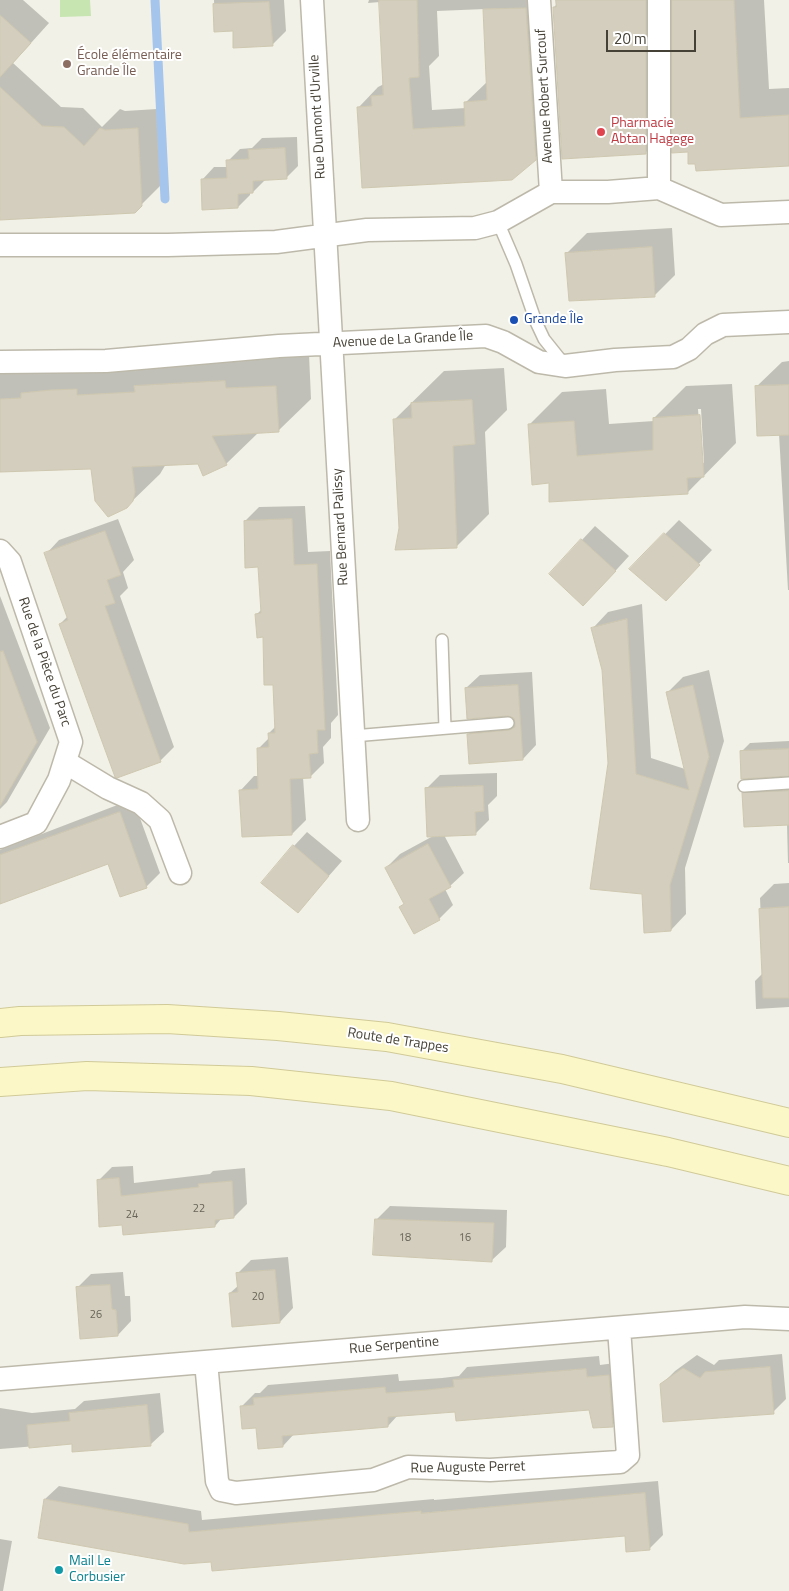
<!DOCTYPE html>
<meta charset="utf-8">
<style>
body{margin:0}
#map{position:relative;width:789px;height:1591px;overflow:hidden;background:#f2f1e7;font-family:"Titillium Web",sans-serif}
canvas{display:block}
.scale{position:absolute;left:606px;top:30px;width:90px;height:22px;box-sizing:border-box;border:2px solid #454136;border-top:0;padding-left:6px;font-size:15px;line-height:18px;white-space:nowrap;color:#454136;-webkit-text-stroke:4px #fff;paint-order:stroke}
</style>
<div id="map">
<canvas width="789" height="1591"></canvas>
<div class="scale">20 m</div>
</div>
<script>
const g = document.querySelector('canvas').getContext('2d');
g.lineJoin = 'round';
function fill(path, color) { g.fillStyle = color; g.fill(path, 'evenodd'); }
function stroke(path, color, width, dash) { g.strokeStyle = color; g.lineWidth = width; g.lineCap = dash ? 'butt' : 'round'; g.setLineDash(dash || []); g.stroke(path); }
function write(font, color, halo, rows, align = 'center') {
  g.font = font + ' "Titillium Web",sans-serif'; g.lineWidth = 4; g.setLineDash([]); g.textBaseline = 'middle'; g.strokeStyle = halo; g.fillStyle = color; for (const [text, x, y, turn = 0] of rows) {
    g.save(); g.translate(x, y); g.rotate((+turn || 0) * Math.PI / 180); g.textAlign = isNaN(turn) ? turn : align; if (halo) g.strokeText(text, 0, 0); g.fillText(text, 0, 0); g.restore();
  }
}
const green = new Path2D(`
 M60,0H90L91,16L60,17Z`);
const shadow = new Path2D(`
 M0,0H23L49,23L13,63L61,107L83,108L102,127L120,109L125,111L157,109L161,185L134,212L0,218Z
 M214,0H284L286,31L272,45L234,30H215Z
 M369,0H547L555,139L512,179L359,107L378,87L384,84L380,2L368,3ZM485,9L487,82L466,102V108L432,110L429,66L439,56L437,11Z
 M557,0H764L769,89L789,88V164L696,162L673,125L645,153L554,7L557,4Z
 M297,137L298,166L286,178L265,180L253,192H250V195L238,207L202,180L214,167H228V161L240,149L252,148L262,138Z
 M672,228L675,275L655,295L567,253L587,233Z
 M309,354L311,399L278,431L259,432L226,464L199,463L166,464L160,474L126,507L92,467L0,472V368Z
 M789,361V590H788L779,434L756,387L782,362Z
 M504,368L507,410L485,432L489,514L457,546L400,528L395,419L444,371Z
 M732,384L736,443L688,492L550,482L530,424L562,392L606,389L609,424L654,421V418L686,386ZM698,409H701L704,463H702Z
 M305,506L308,552L330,551L338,715L331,723V738L323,747L324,763L310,777H303L306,820L292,834L241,790L254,776H259L258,749L270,737L269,733L276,726L274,684L264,635L257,614L262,609L259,566L245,521L259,507Z
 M118,519L134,560L123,572L128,588L120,596L174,747L161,760L117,777L60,624L68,616L46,554L59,540Z
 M679,520L712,550L679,585L631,569Z
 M595,526L629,556L597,591L582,540Z
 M0,596L50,728L7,802L0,809Z
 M642,604L651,758L685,769L668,692L683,677L709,670L724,741L685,868L686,914L671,930L643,893L609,763L603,670L593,628L608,612Z
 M532,672L536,745L523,759L469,734L483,721L516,718L466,688L480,675Z
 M789,741V774L741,752L750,743Z
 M497,773V796L488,805L489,820L475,834L444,835L464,873L450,886L445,889L453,905L439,919L405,903L386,868L400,854L435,835L426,789L440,775Z
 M789,783V863H788L787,824L743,794L752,785Z
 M133,799L160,873L146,887L121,896L109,863L0,903V850Z
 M307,832L342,861L298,911L294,846Z
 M789,883V1007L756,1009L755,981L763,973L760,898L774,884Z
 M133,1166L134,1183L210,1174L213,1171L245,1168L247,1204L234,1217L222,1218L215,1226L123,1223L98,1181L112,1167Z
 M390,1206L507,1210L506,1247L492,1260L376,1220Z
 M288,1257L293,1308L280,1322L230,1293L239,1285L237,1274L251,1260Z
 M123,1272L125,1296H130L131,1321L118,1335L78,1287L91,1274Z
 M782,1354L786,1399L773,1412L661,1385L675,1371L697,1355L714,1365L719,1360Z
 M599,1356L600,1365L622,1362L626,1412L612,1425L590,1409L456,1410L399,1414L388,1426L295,1433L283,1446L257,1427L242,1406L255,1393H260L268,1385L398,1374L399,1381L442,1378L459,1376L467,1367Z
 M160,1393L164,1432L151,1444L73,1443L0,1449V1452V1408L32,1413L75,1409L84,1401Z
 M658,1481L663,1535L649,1549L626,1535L212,1560L45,1499L59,1486L201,1511L202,1520L434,1499V1500Z
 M0,1539L12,1541L3,1591H0Z`);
const stream = new Path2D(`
 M155,0L165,199`);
const building = new Path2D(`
 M379,0H417L419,77L409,78L413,129L465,126L464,102L487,100L483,9L526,8L536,160L512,180L362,188L357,107L372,106L371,96L383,95Z
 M556,0H646V154L562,159L553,7H556Z
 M672,0H734L740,118L789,115V166L696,171L695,164H688V152L672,153Z
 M269,2L273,46L233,48V31L214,32L213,4Z
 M0,15L31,43L0,77Z
 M0,87L42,126L64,127L84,146L100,128L105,130L138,128L142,206L135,213L0,220Z
 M285,148L287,179L253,181V193L238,194V208L202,210L201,179L227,178L226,160L249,159L248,150Z
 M652,247L655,297L569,301L565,253Z
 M225,381L226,388L276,386L279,432L212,436L227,465L203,476L198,464L132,467L135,492L133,501L127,508L108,517L95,501L91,469L0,472V399L21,398V393L51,390L77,389V395L135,392L134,386Z
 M789,385V435L757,436L755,386Z
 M472,400L475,444L453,446L457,548L395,550L399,528L393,419L412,418L411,403Z
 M700,415L704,477L687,478L688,494L549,502V483L532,485L528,424L574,421L577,456L653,450V418Z
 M292,519L294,565L317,564L325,730H317L318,753L309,754L311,778L290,779L292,835L242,837L239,790L258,789L257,748L269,747L268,733H275L273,685H264L263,637L257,638L255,614L261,613L258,567L245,568L244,521Z
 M105,531L121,575L107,580L115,603L105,606L161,762L117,778L115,777L59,624L68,620L44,553Z
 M664,533L700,565L666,601L629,569Z
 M581,539L616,571L583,606L549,574Z
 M627,619L636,774L689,790L666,692L693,685L709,757L670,885L671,931L644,933L642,894L590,889L608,763L602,670L591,628Z
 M3,651L37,742L0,806V652Z
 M518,685L523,760L469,764L467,734L509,730L515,727V723L514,718L508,716L467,719L465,688Z
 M789,749V776L741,779L740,751Z
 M483,786L484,811L475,812L476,835L427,837L425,788Z
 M789,791V825L744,827L742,793Z
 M120,812L147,888L120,897L108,864L0,904V855Z
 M428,844L451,887L429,899L440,920L414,934L399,907L404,904L385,868Z
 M293,845L329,876L298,913L261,883Z
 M789,907V998H763L759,909Z
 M119,1178L121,1196L199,1187L198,1184L232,1181L234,1218L215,1220V1227L123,1235L122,1225L99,1227L97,1180Z
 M375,1219L494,1223L492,1262L373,1255Z
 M275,1270L280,1323L232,1327L229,1293L238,1292L236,1273Z
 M110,1285L112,1309L116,1310L118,1336L80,1339L76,1287Z
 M770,1367L774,1414L663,1422L660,1384L683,1368L700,1378L705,1372Z
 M586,1369L587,1377L609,1375L613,1427L593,1428L589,1410L456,1421L455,1412L388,1417V1427L282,1436L283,1447L258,1449L256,1428L242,1429L240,1406L254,1405L253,1398L385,1387L386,1393L427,1390L454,1387L453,1380Z
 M147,1405L151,1446L72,1452V1444L29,1448L27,1425L70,1421L69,1413Z
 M645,1493L650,1550L626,1552L625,1536L212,1571L211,1562L184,1564L38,1538L44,1499L188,1524L189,1532L421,1511V1513Z`);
const lane = new Path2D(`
 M498,222L516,264L536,322L544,339L564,364
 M442,640L445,728
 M353,736L508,723
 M744,786L789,783`);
const street = new Path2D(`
 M312,0L358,820
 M539,0L551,192
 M659,0V188
 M0,245H168L276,242L367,230L475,228L498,222L551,192H608L659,188L721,215L789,212
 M0,362L106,361L279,346L486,336L503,342L539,362L565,366L615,360L673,357L689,349L705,334L723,325L789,322
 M0,551L10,562L71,742L59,780L36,823L0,837
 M65,762L108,788L141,803L160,820L180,873
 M206,1362L217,1481L221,1490L236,1493L373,1480L408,1467L490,1470L620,1462L628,1455L619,1328
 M0,1379L745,1317L789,1319`);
const secondary = new Path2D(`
 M0,1023L20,1021L167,1019L278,1026L387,1037L562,1069L789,1123
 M0,1082L87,1076L251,1081L391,1096L668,1152L789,1181`);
const markers = [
 [67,64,5,"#8d6e63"],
 [601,132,5,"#e0444e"],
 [514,320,5,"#1a4fb4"],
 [59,1570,5,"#0f9aa8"]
];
const numberNames = [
 ["22",199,1209],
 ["24",132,1215],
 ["18",405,1238],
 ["16",465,1238],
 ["20",258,1297],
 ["26",96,1315]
];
const educationNames = [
 ["École élémentaire",77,56],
 ["Grande Île",77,72]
];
const streetNames = [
 ["Avenue Robert Surcouf",545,96,-93],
 ["Rue Dumont d'Urville",318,117,-93],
 ["Avenue de La Grande Île",403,340,-3],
 ["Rue Bernard Palissy",341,527,-93],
 ["Rue de la Pièce du Parc",44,662,71],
 ["Route de Trappes",398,1041,9],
 ["Rue Serpentine",394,1346,-5],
 ["Rue Auguste Perret",468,1468,-1]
];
const healthNames = [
 ["Pharmacie",611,124],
 ["Abtan Hagege",611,140]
];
const transitNames = [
 ["Grande Île",524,320]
];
const cultureNames = [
 ["Mail Le",69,1562],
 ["Corbusier",69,1578]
];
fill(green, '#c6e5b1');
fill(shadow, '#0003');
stroke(stream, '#a5c5ed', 9);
fill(building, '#d3cebd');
stroke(building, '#cec7b0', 1);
stroke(lane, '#bdb9aa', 14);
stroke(street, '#bdb9aa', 25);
stroke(secondary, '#d0ca98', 30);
stroke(lane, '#fff', 11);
stroke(street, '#fff', 22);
stroke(secondary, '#fcf7c7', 28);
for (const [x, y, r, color] of markers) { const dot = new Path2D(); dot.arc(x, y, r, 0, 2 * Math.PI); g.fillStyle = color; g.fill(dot); stroke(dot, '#fff', 2); }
write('11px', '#686458', null, numberNames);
write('14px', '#785e54', '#fff', educationNames, 'left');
write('14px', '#454136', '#fff', streetNames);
write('14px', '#be3a42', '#fff', healthNames, 'left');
write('14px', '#164399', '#fff', transitNames, 'left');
write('14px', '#0d838f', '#fff', cultureNames, 'left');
</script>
